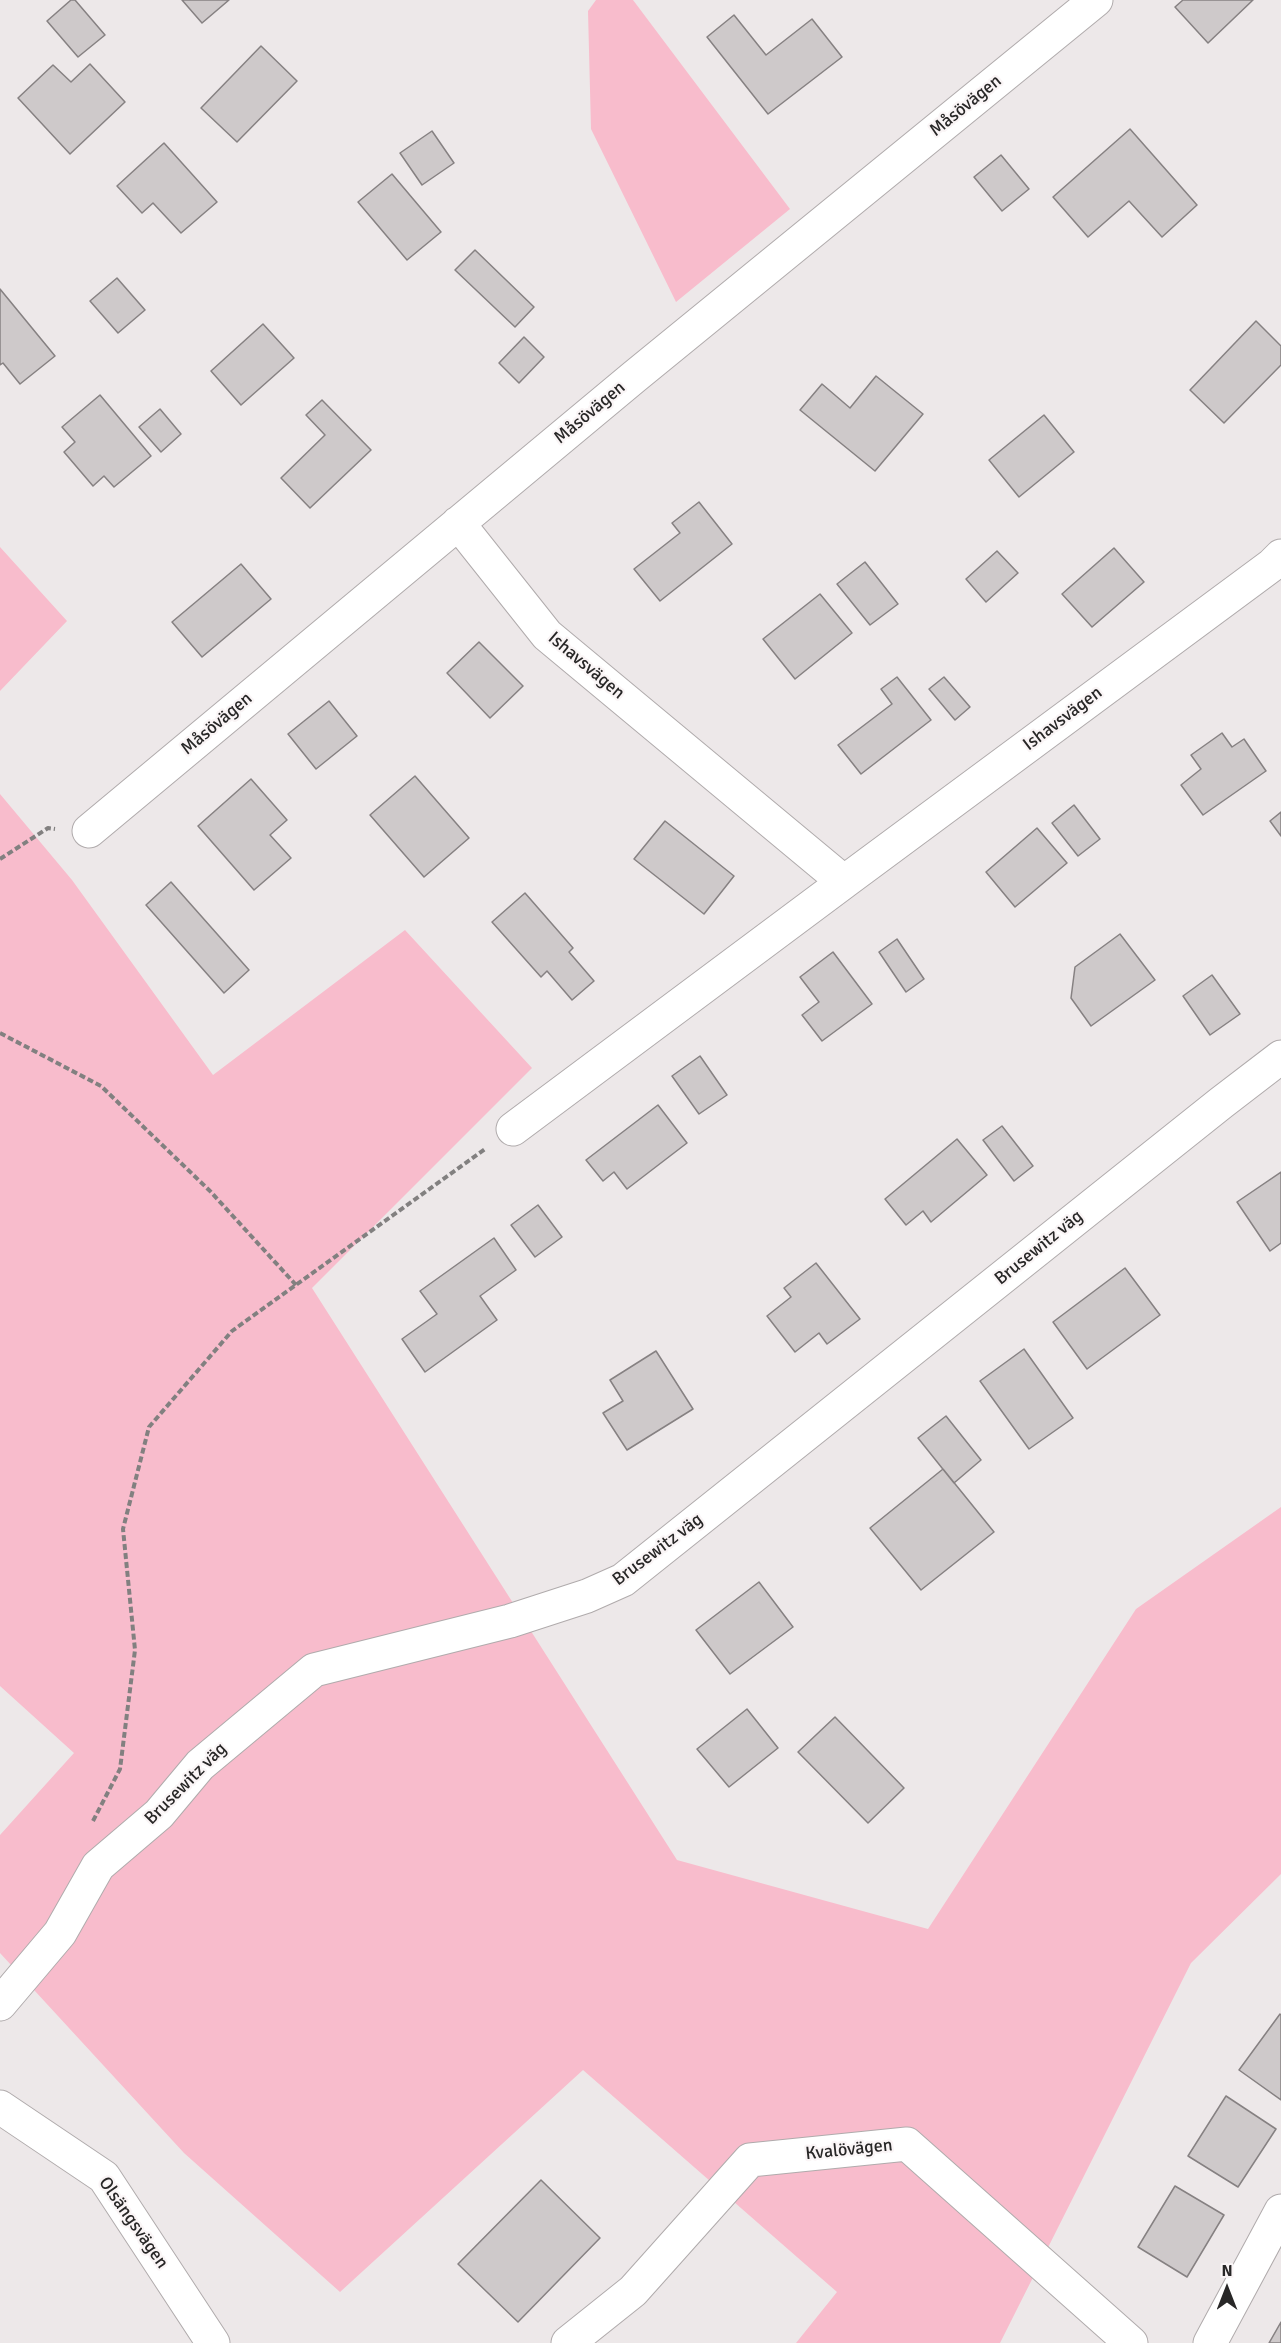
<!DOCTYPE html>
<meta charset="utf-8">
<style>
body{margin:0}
#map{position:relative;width:1281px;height:2343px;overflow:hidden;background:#ede8e9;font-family:Signika,sans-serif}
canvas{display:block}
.north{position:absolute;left:1197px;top:2259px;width:60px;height:60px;-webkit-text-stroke:4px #faf5f6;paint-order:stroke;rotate:0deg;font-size:16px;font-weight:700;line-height:24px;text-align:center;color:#282727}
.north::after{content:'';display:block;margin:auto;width:21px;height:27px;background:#282727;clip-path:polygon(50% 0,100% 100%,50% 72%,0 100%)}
</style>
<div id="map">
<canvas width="1281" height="2343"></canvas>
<div class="north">N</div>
</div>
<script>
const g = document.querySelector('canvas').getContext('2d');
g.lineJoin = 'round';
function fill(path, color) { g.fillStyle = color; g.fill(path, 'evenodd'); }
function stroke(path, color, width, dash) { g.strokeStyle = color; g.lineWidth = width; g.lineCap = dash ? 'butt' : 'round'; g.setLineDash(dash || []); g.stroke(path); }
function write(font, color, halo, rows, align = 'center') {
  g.font = font + ' Signika,sans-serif'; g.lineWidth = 4.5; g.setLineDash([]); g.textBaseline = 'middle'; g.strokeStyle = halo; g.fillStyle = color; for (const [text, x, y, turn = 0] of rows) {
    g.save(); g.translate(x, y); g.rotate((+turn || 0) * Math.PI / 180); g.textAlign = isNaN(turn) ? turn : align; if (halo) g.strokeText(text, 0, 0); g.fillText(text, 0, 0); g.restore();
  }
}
const green = new Path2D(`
 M596,0H633L790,209L676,302L591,129L588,11Z
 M0,547L67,621L0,691Z
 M0,794L72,880L213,1075L405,930L532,1068L312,1288L677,1860L928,1929L1136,1609L1281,1507V1874L1191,1963L1000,2343H796L837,2292L583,2070L340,2292L184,2153L0,1953V1835L74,1753L0,1686Z`);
const building = new Path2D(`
 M71,0H75L105,35L78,57L47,21Z
 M182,0H229L202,23Z
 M1183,0H1253L1208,43L1175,7Z
 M734,15L766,55L812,19L842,57L768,114L707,37Z
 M261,46L297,81L237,142L201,108Z
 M90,64L125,102L70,154L18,98L53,65L71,82Z
 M1130,129L1197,205L1162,237L1129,201L1088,237L1053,197Z
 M432,131L454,163L422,185L400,153Z
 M164,143L217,202L181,233L153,203L142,213L117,186Z
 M1001,155L1029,189L1002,211L974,177Z
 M392,174L441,232L407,260L358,202Z
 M475,250L534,307L515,327L455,270Z
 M117,278L145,310L118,333L90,301Z
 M0,289L55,356L20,384L3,363L0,365Z
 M1256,321L1281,346V365L1224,423L1190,390Z
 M263,324L294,358L241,405L211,371Z
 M524,337L544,357L519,383L499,363Z
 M876,376L923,414L875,471L800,410L822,384L850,408Z
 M100,395L151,456L114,487L104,476L93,486L64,452L75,442L62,427Z
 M322,400L371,450L310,508L281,478L325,435L306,415Z
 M160,409L181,434L161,452L139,427Z
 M1044,415L1074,452L1019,497L989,460Z
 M699,502L732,544L660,601L634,569L680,533L672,523Z
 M1114,548L1144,582L1092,627L1062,594Z
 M997,551L1018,573L986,602L966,579Z
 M865,562L898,604L870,625L837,584Z
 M241,564L271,599L202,657L172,622Z
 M820,594L852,633L795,679L763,639Z
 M479,642L523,686L490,718L447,673Z
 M897,677L931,720L861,774L838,745L892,704L881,689Z
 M944,677L970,707L955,720L929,689Z
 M329,701L357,736L316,769L288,734Z
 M1222,733L1232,747L1244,739L1266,771L1203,815L1181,785L1201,769L1191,755Z
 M415,776L469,838L424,877L370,815Z
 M251,779L287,820L270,835L291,858L254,890L198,826Z
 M1074,805L1100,839L1078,856L1052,823Z
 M1281,812V836L1270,821Z
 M665,821L734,876L704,914L634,859Z
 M1037,828L1067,863L1015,907L986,872Z
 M171,882L249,970L224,993L146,905Z
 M525,893L573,948L569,952L594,981L572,1000L547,971L541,977L492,922Z
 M1120,934L1155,980L1091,1026L1071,998L1075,967Z
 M897,939L924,979L906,992L879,952Z
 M833,952L872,1004L822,1041L802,1015L819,1002L800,977Z
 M1212,975L1240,1014L1210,1035L1183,996Z
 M700,1056L727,1095L699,1114L672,1076Z
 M658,1105L687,1143L627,1189L614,1172L603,1181L586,1160Z
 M1002,1126L1033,1166L1014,1181L983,1140Z
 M957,1139L987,1175L931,1222L923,1211L906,1225L885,1199Z
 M1281,1172V1243L1270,1251L1237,1202Z
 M538,1205L562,1237L535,1257L511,1225Z
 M494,1238L516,1270L480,1296L497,1320L425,1372L402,1339L437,1314L420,1291Z
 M816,1263L860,1319L827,1344L819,1333L795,1352L767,1316L791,1297L784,1288Z
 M1125,1268L1160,1315L1087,1369L1053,1322Z
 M1024,1349L1073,1418L1029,1449L980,1381Z
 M656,1351L693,1409L627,1450L603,1413L623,1401L610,1380Z
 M946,1416L981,1460L954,1483L918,1438Z
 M943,1469L994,1532L921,1590L870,1528Z
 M759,1582L793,1627L730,1674L696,1630Z
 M747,1709L778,1748L729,1787L697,1749Z
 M835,1717L904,1788L868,1823L798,1752Z
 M1280,2014L1281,2015V2100L1239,2070Z
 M1226,2096L1276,2129L1238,2187L1188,2156Z
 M541,2180L600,2238L518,2322L458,2264Z
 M1175,2186L1224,2215L1187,2277L1138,2247Z
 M1281,2322V2343H1269Z`);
const path = new Path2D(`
 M0,859L48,828L55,829
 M0,1033L101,1086L210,1191L296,1285
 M93,1821L120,1769L135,1650L123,1529L149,1427L232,1331L485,1149`);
const street = new Path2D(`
 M458,523L547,635L844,882L513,1129
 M89,831L634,377L1096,0
 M844,882L1272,565L1281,556
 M0,2004L60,1933L98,1866L159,1814L200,1765L314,1670L510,1621L587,1596L623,1580L1221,1103L1281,1057
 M0,2107L104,2177L213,2343
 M568,2343L633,2291L750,2160L907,2144L1131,2343
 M1210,2343L1281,2211`);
const streetNames = [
 ["Måsövägen",966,106,-39],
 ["Måsövägen",590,413,-40],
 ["Ishavsvägen",586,666,40],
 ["Ishavsvägen",1063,719,-37],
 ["Måsövägen",217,724,-40],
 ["Brusewitz väg",1039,1248,-39],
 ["Brusewitz väg",658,1550,-37],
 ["Brusewitz väg",186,1784,-45],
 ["Kvalövägen",849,2150,-6],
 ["Olsängsvägen",133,2223,55]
];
fill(green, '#f8bccc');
fill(building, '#cec9ca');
stroke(building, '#868182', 1.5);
stroke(street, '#b0abac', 35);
stroke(path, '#828080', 4, [6, 3]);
stroke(street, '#fff', 33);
write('18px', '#282727', '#faf5f6', streetNames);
</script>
